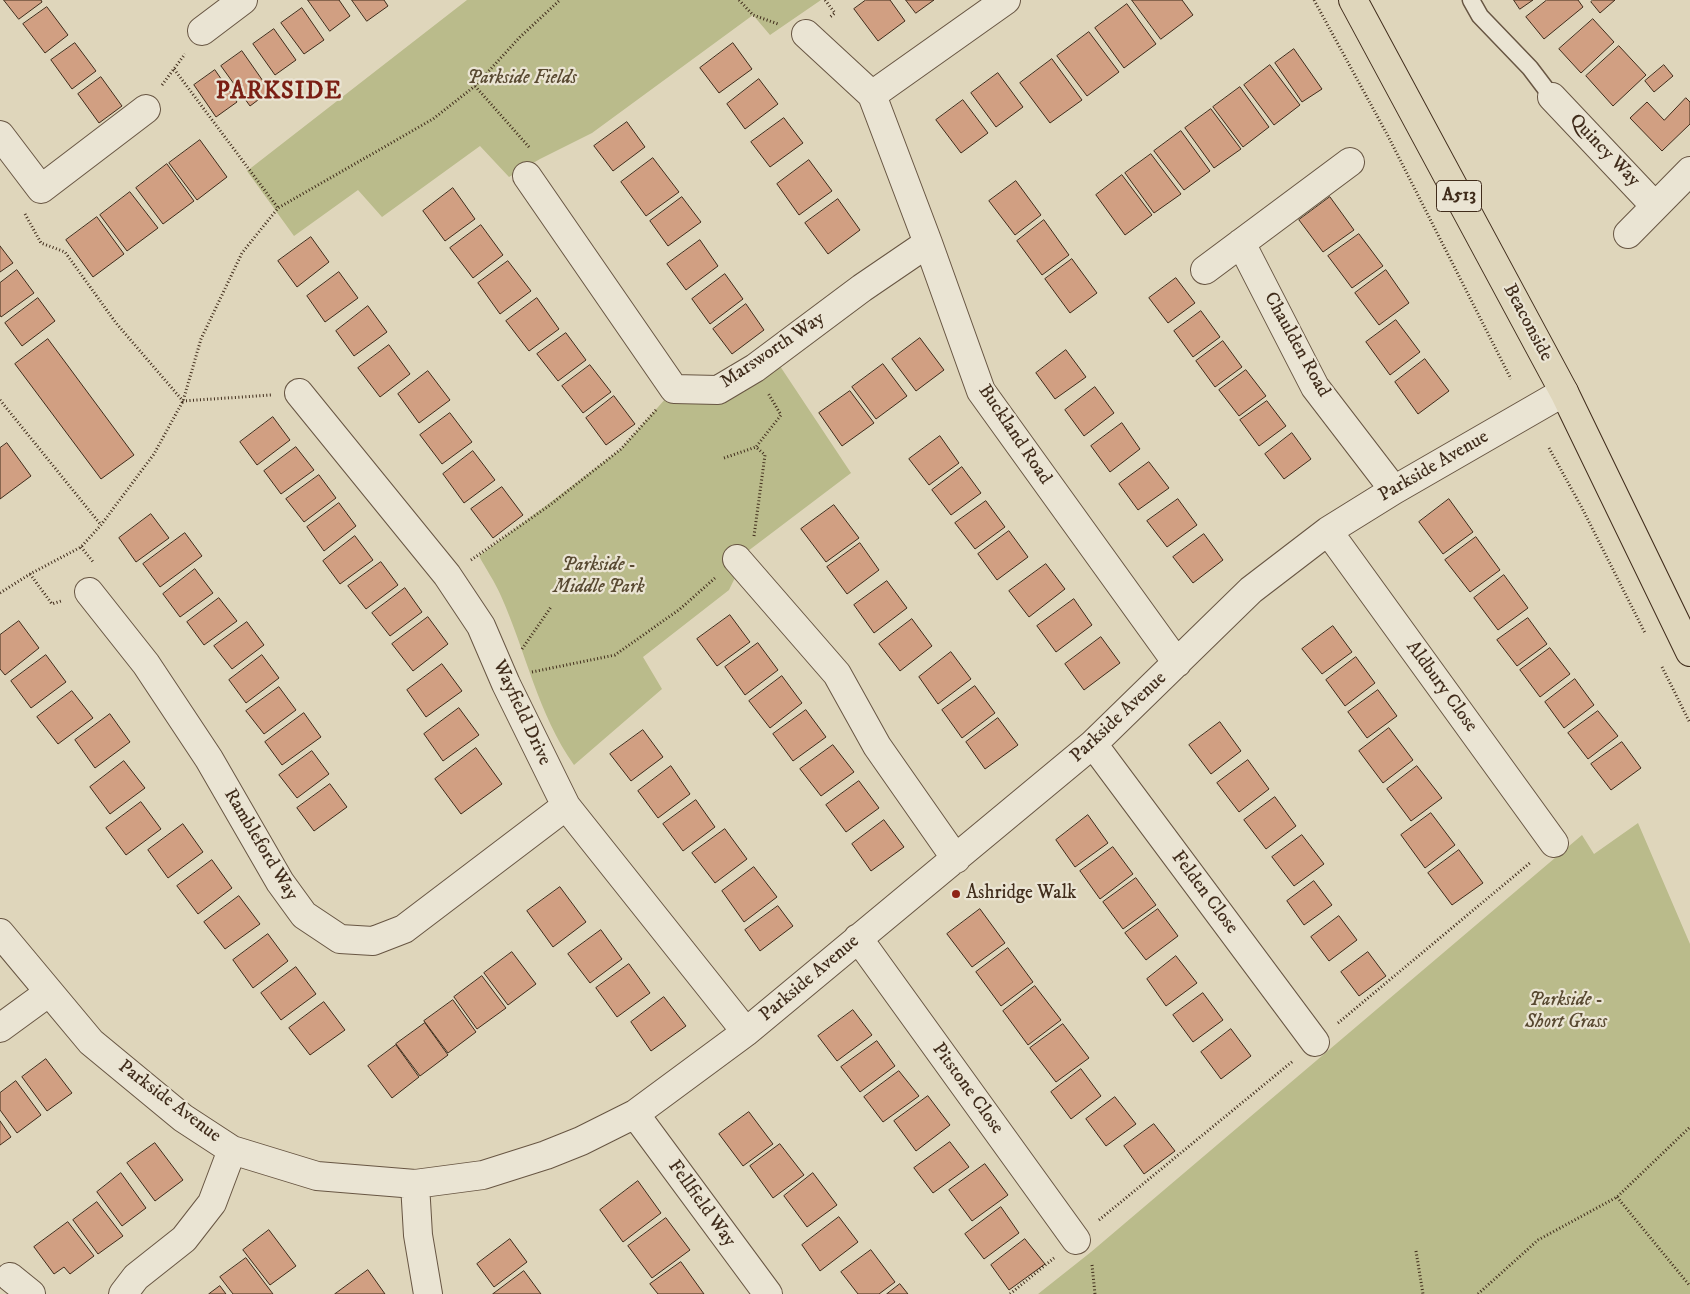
<!DOCTYPE html>
<style>
body{margin:0}
canvas{display:block;background:#dfd6bb}
</style>
<canvas width="1690" height="1294"></canvas>
<script>
const g = document.querySelector('canvas').getContext('2d');
g.lineJoin = 'round';
function fill(path, color) { g.fillStyle = color; g.fill(path, 'evenodd'); }
function stroke(path, color, width, dash) { g.strokeStyle = color; g.lineWidth = width; g.lineCap = dash ? 'butt' : 'round'; g.setLineDash(dash || []); g.stroke(path); }
function write(font, color, halo, rows, align = 'center') {
  g.font = font + ' "IM FELL DW Pica",serif'; g.lineWidth = 4.5; g.setLineDash([]); g.textBaseline = 'middle'; g.strokeStyle = halo; g.fillStyle = color; for (const [text, x, y, turn = 0] of rows) {
    g.save(); g.translate(x, y); g.rotate((+turn || 0) * Math.PI / 180); g.textAlign = isNaN(turn) ? turn : align; if (halo) g.strokeText(text, 0, 0); g.fillText(text, 0, 0); g.restore();
  }
}
const green = new Path2D(`
 M467,0H821L770,35L753,15L592,133L540,159L509,177L480,146L382,217L358,190L294,236L247,171Z
 M772,354L851,473L748,551L729,590L643,657L662,689L574,765C538,714 526,652 501,596C495,582 486,569 479,556L621,449L674,389L718,390Z
 M1638,823L1690,944V1294H1038L1091,1252L1582,835L1594,854Z`);
const building = new Path2D(`
 M4,0H41L42,2L19,19Z
 M308,0H339L350,16L330,31Z
 M352,0H384L388,6L367,21Z
 M866,0H890L905,21L878,41L854,9Z
 M906,0H934L916,13Z
 M1132,0H1182L1193,15L1161,39Z
 M1514,0H1533L1520,9Z
 M1547,0H1578L1583,7L1544,39L1526,17Z
 M1593,0H1615L1600,13L1591,2Z
 M1127,4L1156,44L1124,68L1095,28Z
 M47,7L68,35L45,53L23,24Z
 M302,8L324,40L304,54L281,23Z
 M1593,19L1614,42L1581,73L1559,49Z
 M274,29L296,60L275,75L253,44Z
 M1089,32L1119,72L1087,96L1057,56Z
 M75,43L96,71L72,89L51,60Z
 M733,43L752,69L719,93L700,68Z
 M1619,46L1646,75L1613,106L1586,76Z
 M1294,49L1322,89L1302,102L1275,63Z
 M242,51L270,91L250,106L221,66Z
 M1052,59L1082,100L1050,123L1020,83Z
 M1270,65L1300,105L1274,125L1244,85Z
 M1664,65L1673,76L1654,92L1645,81Z
 M215,70L237,102L216,117L194,85Z
 M998,73L1023,107L996,127L971,93Z
 M101,77L122,106L99,123L78,94Z
 M759,79L778,104L745,129L727,104Z
 M1240,87L1269,127L1243,147L1213,107Z
 M1686,98L1690,102V124L1662,151L1630,118L1647,102L1664,120Z
 M963,100L988,133L961,153L936,120Z
 M1211,109L1241,149L1214,168L1185,128Z
 M784,118L803,143L770,167L751,142Z
 M627,122L645,147L613,171L594,146Z
 M1181,131L1210,171L1184,190L1154,151Z
 M200,140L227,177L197,200L169,163Z
 M1151,154L1181,194L1154,213L1125,173Z
 M653,158L679,192L646,216L621,182Z
 M809,160L832,191L799,215L777,184Z
 M167,164L194,201L163,224L136,188Z
 M1122,175L1152,215L1125,235L1096,195Z
 M1016,181L1041,215L1015,235L989,201Z
 M453,188L475,219L445,241L423,211Z
 M130,192L158,228L127,251L100,215Z
 M682,197L701,222L668,246L650,221Z
 M1330,197L1354,230L1323,252L1299,220Z
 M838,199L860,230L828,254L805,223Z
 M97,217L124,254L93,277L66,240Z
 M1044,220L1069,255L1042,275L1017,241Z
 M481,225L503,255L473,278L450,248Z
 M1359,234L1383,266L1352,288L1328,256Z
 M311,237L329,262L297,287L278,261Z
 M700,240L718,266L686,290L667,264Z
 M0,246L13,263L0,272Z
 M1072,259L1097,293L1070,313L1045,279Z
 M508,261L531,291L500,314L478,283Z
 M17,270L34,293L1,317L0,315V283Z
 M1386,270L1409,303L1379,325L1355,293Z
 M339,272L358,298L325,322L307,296Z
 M725,274L743,299L710,324L692,299Z
 M1176,278L1195,303L1168,323L1149,298Z
 M38,298L55,321L22,346L5,323Z
 M537,298L559,329L529,351L506,321Z
 M746,304L764,330L732,354L713,329Z
 M368,306L387,332L354,356L336,331Z
 M1201,311L1220,337L1193,357L1174,331Z
 M1396,320L1420,352L1390,375L1366,342Z
 M566,333L586,360L558,381L537,354Z
 M920,338L944,370L916,391L892,359Z
 M48,339L134,455L101,479L15,364Z
 M1223,341L1242,367L1215,387L1196,361Z
 M389,345L410,374L380,397L358,368Z
 M1066,350L1086,377L1055,399L1036,373Z
 M1425,359L1449,391L1418,414L1395,382Z
 M883,364L907,396L876,419L852,387Z
 M590,365L611,392L583,413L562,386Z
 M1246,370L1266,396L1239,416L1219,390Z
 M428,371L450,400L419,423L398,394Z
 M1095,387L1114,413L1084,436L1065,410Z
 M850,391L874,423L842,446L819,413Z
 M614,396L635,424L606,445L586,418Z
 M1267,401L1286,426L1259,446L1240,420Z
 M450,413L472,442L442,464L420,435Z
 M273,417L290,440L257,465L240,442Z
 M1122,423L1140,449L1110,472L1091,446Z
 M1292,433L1311,459L1284,479L1265,454Z
 M940,436L959,463L929,485L909,459Z
 M7,443L31,476L0,499V448Z
 M296,447L314,470L281,494L264,471Z
 M473,451L495,480L464,503L443,474Z
 M1149,462L1169,488L1138,510L1119,484Z
 M962,467L981,493L951,515L932,490Z
 M319,475L336,498L304,522L286,499Z
 M502,487L523,515L493,538L471,509Z
 M1178,499L1197,525L1167,547L1147,521Z
 M1449,499L1473,532L1443,554L1419,522Z
 M986,501L1005,527L975,549L955,523Z
 M339,503L356,526L324,551L307,527Z
 M834,505L859,538L826,562L801,529Z
 M151,514L169,538L136,562L119,538Z
 M1009,531L1028,557L997,580L978,554Z
 M185,533L202,556L160,587L143,564Z
 M1204,534L1223,560L1193,583L1173,557Z
 M355,536L373,560L340,584L323,561Z
 M1476,537L1500,570L1470,592L1445,560Z
 M860,543L879,570L847,594L827,567Z
 M381,562L398,585L366,609L348,586Z
 M1046,564L1065,589L1029,617L1009,591Z
 M195,569L213,593L180,617L163,594Z
 M1504,575L1528,608L1498,630L1474,598Z
 M887,581L907,608L874,633L854,605Z
 M405,588L422,612L390,636L372,613Z
 M219,598L237,621L204,645L187,622Z
 M1074,599L1092,625L1056,652L1037,626Z
 M730,615L750,642L717,666L697,639Z
 M428,617L448,644L413,671L392,644Z
 M1528,618L1547,644L1517,666L1497,640Z
 M912,619L932,646L900,671L879,644Z
 M19,621L39,648L5,675L0,669V635Z
 M247,622L264,645L232,669L214,646Z
 M1333,626L1352,652L1322,674L1302,649Z
 M1101,637L1120,663L1084,690L1065,664Z
 M758,643L778,670L745,695L725,667Z
 M1550,648L1570,674L1540,697L1520,670Z
 M951,652L971,679L938,704L919,677Z
 M46,655L66,682L31,708L11,681Z
 M262,655L279,678L246,703L229,680Z
 M1356,657L1375,683L1345,706L1326,680Z
 M442,664L462,691L426,717L407,690Z
 M782,676L802,703L770,728L749,701Z
 M1575,679L1594,705L1564,728L1545,702Z
 M975,686L995,713L962,738L942,710Z
 M279,687L296,710L264,734L246,711Z
 M1378,690L1397,716L1367,738L1348,712Z
 M72,691L93,718L58,744L37,717Z
 M459,708L479,735L443,761L424,734Z
 M806,710L826,737L793,761L773,734Z
 M1598,711L1618,736L1588,759L1568,733Z
 M304,713L321,737L282,765L265,742Z
 M110,714L130,742L95,768L75,740Z
 M998,718L1018,745L985,769L966,742Z
 M1220,722L1241,751L1211,774L1189,745Z
 M1389,728L1413,760L1383,783L1359,751Z
 M643,730L663,757L631,781L610,754Z
 M1622,742L1641,768L1611,790L1591,764Z
 M833,745L854,772L821,796L800,769Z
 M476,748L502,784L461,814L435,779Z
 M312,751L329,774L297,798L279,775Z
 M1248,760L1269,789L1239,812L1217,783Z
 M124,761L145,788L110,814L90,787Z
 M671,766L690,794L658,818L638,791Z
 M1417,766L1442,798L1411,821L1387,789Z
 M859,781L879,808L846,832L826,805Z
 M330,784L347,807L314,831L297,808Z
 M1275,797L1296,826L1266,849L1244,820Z
 M696,800L715,827L683,851L663,824Z
 M141,802L161,829L126,855L106,828Z
 M1431,813L1455,845L1425,868L1401,835Z
 M1088,815L1108,843L1075,867L1056,840Z
 M884,820L904,847L871,871L852,844Z
 M183,824L203,852L168,878L148,850Z
 M725,829L747,859L715,883L692,853Z
 M1302,835L1324,864L1294,886L1272,857Z
 M1113,847L1133,874L1100,899L1080,871Z
 M1459,850L1483,883L1452,905L1428,873Z
 M212,860L232,888L198,914L177,886Z
 M754,867L777,897L744,922L722,891Z
 M1136,878L1156,905L1123,929L1103,902Z
 M1314,881L1332,905L1304,925L1287,901Z
 M560,887L586,922L553,947L527,911Z
 M239,896L260,924L225,949L204,922Z
 M778,906L793,926L760,951L745,930Z
 M980,909L1005,943L972,967L947,934Z
 M1158,909L1178,936L1146,960L1125,933Z
 M1339,916L1357,940L1329,961L1311,937Z
 M601,930L622,959L590,983L568,954Z
 M268,934L288,961L253,988L233,960Z
 M1008,948L1033,982L1001,1006L976,972Z
 M512,952L536,984L508,1005L484,973Z
 M1368,952L1386,976L1359,996L1341,972Z
 M1176,956L1197,983L1166,1006L1147,979Z
 M629,964L650,993L617,1017L596,988Z
 M296,967L316,994L281,1020L261,993Z
 M482,976L506,1008L477,1029L454,997Z
 M1035,986L1061,1020L1028,1045L1003,1011Z
 M1203,993L1223,1020L1193,1042L1173,1015Z
 M664,997L686,1026L651,1051L631,1022Z
 M453,1000L476,1032L448,1053L424,1021Z
 M324,1002L345,1030L310,1055L289,1028Z
 M853,1010L872,1035L837,1061L818,1036Z
 M425,1023L448,1055L420,1076L396,1044Z
 M1063,1024L1089,1058L1056,1082L1030,1048Z
 M1231,1029L1251,1056L1221,1079L1201,1052Z
 M877,1041L895,1066L860,1092L841,1067Z
 M396,1045L419,1077L392,1098L368,1066Z
 M46,1059L72,1093L47,1111L22,1077Z
 M1081,1069L1101,1096L1071,1119L1051,1092Z
 M899,1071L919,1096L883,1122L864,1097Z
 M16,1081L41,1115L17,1133L0,1110V1093Z
 M928,1096L950,1125L916,1151L894,1121Z
 M1115,1097L1136,1124L1106,1146L1086,1119Z
 M749,1112L773,1144L743,1166L719,1134Z
 M0,1121L11,1137L0,1145Z
 M1154,1124L1175,1151L1144,1174L1124,1146Z
 M950,1142L969,1167L933,1193L914,1168Z
 M155,1143L183,1180L155,1201L127,1163Z
 M780,1144L804,1175L773,1198L750,1166Z
 M985,1164L1008,1195L972,1221L949,1190Z
 M121,1173L146,1208L122,1226L97,1192Z
 M813,1173L837,1205L807,1227L784,1196Z
 M638,1181L661,1213L623,1242L600,1210Z
 M97,1202L123,1236L98,1254L73,1220Z
 M1001,1207L1019,1233L984,1259L965,1234Z
 M839,1217L858,1242L820,1271L802,1245Z
 M666,1218L690,1250L652,1278L628,1246Z
 M68,1222L94,1256L70,1274L64,1267L54,1274L34,1247Z
 M269,1230L296,1266L270,1285L243,1250Z
 M510,1239L527,1262L494,1287L477,1264Z
 M1025,1239L1045,1264L1009,1290L991,1265Z
 M871,1250L895,1282L879,1294H858L841,1272Z
 M246,1258L273,1294H233L220,1277Z
 M681,1262L704,1294H658L650,1284Z
 M368,1270L385,1294H335Z
 M524,1271L541,1294H493Z
 M900,1284L908,1294H887Z
 M220,1286L226,1294H209Z`);
const path = new Path2D(`
 M739,0L753,15L778,24
 M825,0L835,13L830,17
 M1314,0L1388,136L1511,379
 M174,69L278,208
 M162,85L185,54
 M475,86L529,147
 M25,214L41,243L65,252L116,323L183,401L271,395
 M0,400L101,525
 M1549,448L1582,508L1645,633
 M724,458L756,447
 M754,536L765,455L756,447L781,415L768,393
 M81,547L94,563
 M471,560L550,505L621,449L656,410
 M30,574L52,604L61,601
 M0,593L30,574L81,547L101,525L154,454L183,401L201,339L242,253L278,208L433,119L475,86L520,37L560,0
 M522,649L551,607
 M1662,667L1690,723
 M532,672L615,655L680,609L715,578
 M1338,1023L1531,862
 M1617,1197L1690,1286
 M1099,1220L1293,1061
 M1416,1251L1423,1294
 M1092,1265L1095,1294
 M1010,1294L1054,1258
 M1478,1294L1538,1240L1617,1197L1690,1127`);
const lane = new Path2D(`
 M1471,0L1480,16L1530,68L1552,97`);
const street = new Path2D(`
 M1006,0L872,95L928,243L981,391L1177,663
 M202,31L243,0
 M806,34L872,95
 M1552,97L1655,206
 M0,135L41,189L146,109
 M527,176L674,389L718,390L755,368L862,288L928,243
 M1628,234L1690,171
 M1241,243L1315,387L1394,490
 M1205,270L1350,162
 M299,393L447,575L481,626L506,684L566,806L746,1032
 M1328,531L1554,843
 M737,559L837,674L877,746L956,859
 M89,592L146,664L209,759L280,882L304,915L340,939L373,941L404,929L566,806
 M1093,744L1315,1042
 M0,933L91,1042L183,1118L232,1150L317,1176L415,1184L483,1175L546,1155L581,1141L635,1114L746,1032L1093,744L1251,590L1328,531L1394,490L1564,392
 M858,938L1076,1240
 M0,1028L48,993
 M635,1114L768,1294
 M415,1184L418,1235L428,1294
 M10,1277L31,1294
 M123,1294L136,1277L184,1239L212,1203L232,1150`);
const highway = new Path2D(`
 M1353,0L1564,392L1690,652`);
const markers = [
 [956,894,5,"#8f2418"]
];
const shields = [
 [1459,196,45]
];
const shieldNames = [
 ["A513",1459,196]
];
const parkNames = [
 ["Parkside Fields",522,79],
 ["Parkside -",599,566],
 ["Middle Park",599,588],
 ["Parkside -",1566,1001],
 ["Short Grass",1566,1023]
];
const streetNames = [
 ["Quincy Way",1604,151,46],
 ["Beaconside",1527,323,62],
 ["Chaulden Road",1296,345,61],
 ["Marsworth Way",773,351,-34],
 ["Buckland Road",1014,435,56],
 ["Parkside Avenue",1434,467,-30],
 ["Aldbury Close",1441,687,54],
 ["Wayfield Drive",521,713,65],
 ["Parkside Avenue",1119,718,-43],
 ["Rambleford Way",260,845,59],
 ["Felden Close",1204,893,53],
 ["Parkside Avenue",810,979,-40],
 ["Pitstone Close",967,1089,54],
 ["Parkside Avenue",169,1102,37],
 ["Fellfield Way",701,1204,54]
];
const poiNames = [
 ["Ashridge Walk",966,894]
];
const districtNames = [
 ["PARKSIDE",279,93]
];
fill(green, '#babb8b');
fill(building, '#d19f82');
stroke(building, '#402c1b', 1);
stroke(lane, '#685643', 19);
stroke(street, '#685643', 30);
stroke(highway, '#402c1b', 30);
stroke(path, '#402c1b', 3, [1, 2.5]);
stroke(lane, '#eae4d3', 16);
stroke(street, '#eae4d3', 28);
stroke(highway, '#dfd6bb', 28);
for (const [x, y, r, color] of markers) { const dot = new Path2D(); dot.arc(x, y, r, 0, 2 * Math.PI); g.fillStyle = color; g.fill(dot); stroke(dot, '#eae4d3', 2); }
for (const [x, y, w] of shields) { const box = new Path2D(); box.roundRect(x - w / 2, y - 15.5, w, 31, 4); g.fillStyle = '#eae4d3'; g.fill(box); stroke(box, '#402c1b', 1); }
write('bold 18px', '#402c1b', null, shieldNames);
write('italic 19px', '#584931', '#eae4d3', parkNames);
write('19px', '#402c1b', '#eae4d3', streetNames);
write('19px', '#402c1b', '#eae4d3', poiNames, 'left');
g.letterSpacing = '1px';
write('bold 24px', '#7a1f14', '#eae4d3', districtNames);
g.letterSpacing = '0px';
</script>
